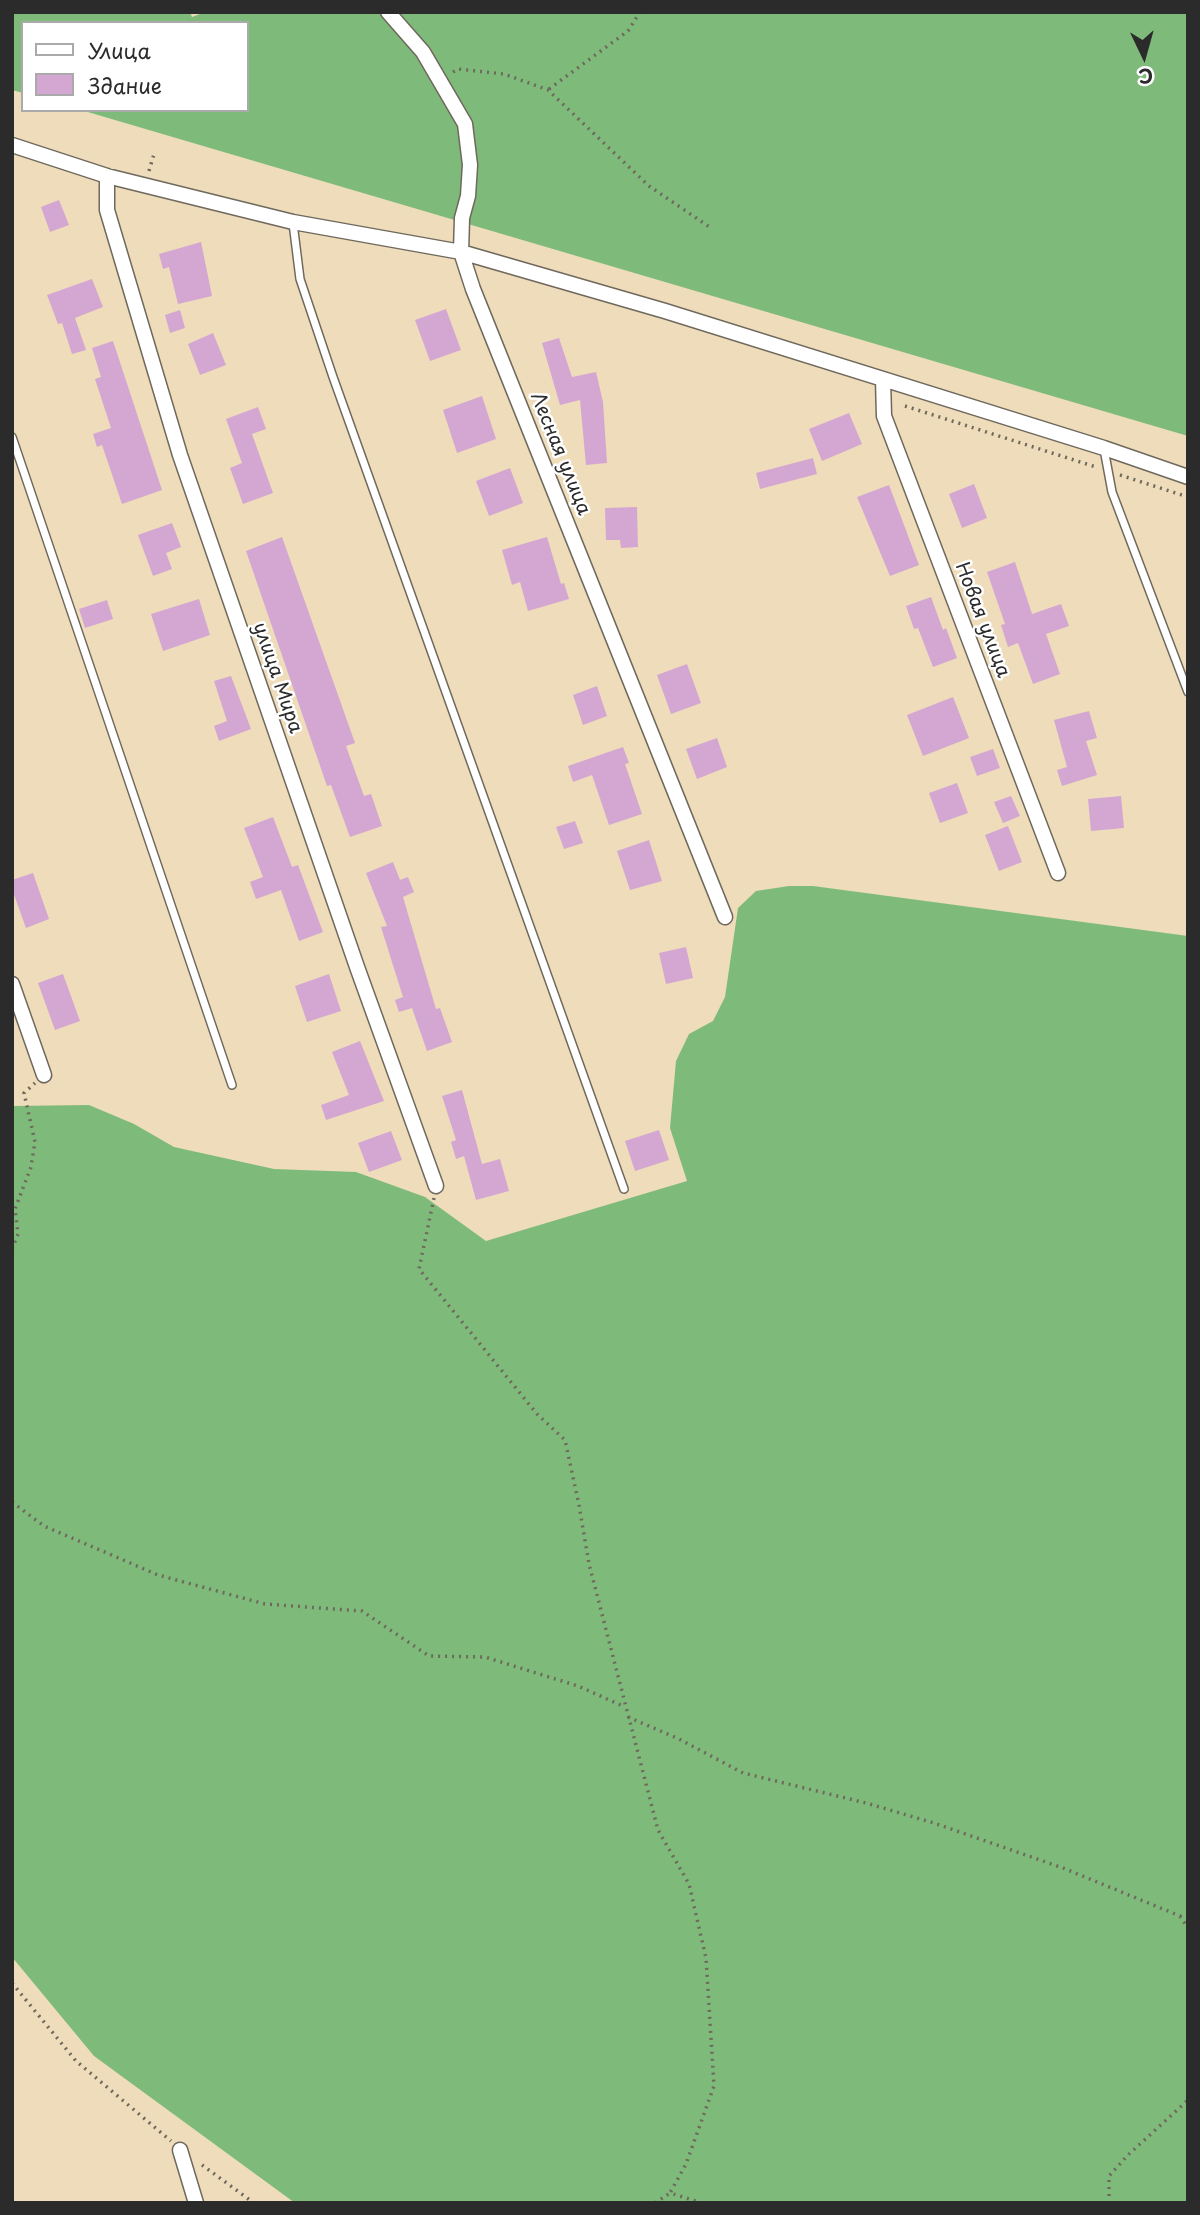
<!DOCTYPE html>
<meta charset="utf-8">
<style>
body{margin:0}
#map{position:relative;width:1200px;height:2215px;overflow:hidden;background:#eedcba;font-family:"Playpen Sans",sans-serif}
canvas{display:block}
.frame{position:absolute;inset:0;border:14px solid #2b2b2b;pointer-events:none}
.legend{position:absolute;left:21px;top:21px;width:228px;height:91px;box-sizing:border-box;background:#fff;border:2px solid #aaa;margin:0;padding:9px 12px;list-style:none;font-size:21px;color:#2b2b2b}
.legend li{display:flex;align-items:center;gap:14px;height:35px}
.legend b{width:35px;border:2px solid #aaa}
.north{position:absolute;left:1109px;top:21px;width:70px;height:70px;-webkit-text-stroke:5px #fff;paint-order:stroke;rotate:175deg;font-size:19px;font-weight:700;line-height:28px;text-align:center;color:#2b2b2b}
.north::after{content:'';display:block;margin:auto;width:24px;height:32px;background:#2b2b2b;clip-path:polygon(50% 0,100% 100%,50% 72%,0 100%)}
</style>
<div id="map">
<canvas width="1200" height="2215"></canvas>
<div class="frame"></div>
<ul class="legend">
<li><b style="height:9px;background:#fff"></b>Улица</li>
<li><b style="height:19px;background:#d4a7d2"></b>Здание</li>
</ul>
<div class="north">С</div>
</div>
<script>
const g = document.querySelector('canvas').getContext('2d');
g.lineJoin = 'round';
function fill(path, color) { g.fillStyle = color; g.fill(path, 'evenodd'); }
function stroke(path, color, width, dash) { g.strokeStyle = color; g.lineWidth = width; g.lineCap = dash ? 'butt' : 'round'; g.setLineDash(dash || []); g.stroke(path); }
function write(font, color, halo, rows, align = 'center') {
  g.font = font + ' "Playpen Sans",sans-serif'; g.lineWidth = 5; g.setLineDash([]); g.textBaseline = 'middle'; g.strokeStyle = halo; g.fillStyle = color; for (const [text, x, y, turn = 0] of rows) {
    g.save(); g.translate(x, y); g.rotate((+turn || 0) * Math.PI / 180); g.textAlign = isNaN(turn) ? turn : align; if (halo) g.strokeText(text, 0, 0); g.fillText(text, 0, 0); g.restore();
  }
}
const forest = new Path2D(`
 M12,12H190L192,17L205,12H1188V436L81,110H247V23H23V93L12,90Z
 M789,886H813L1188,936V2203H295L94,2056L12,1957V1106L89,1105L134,1124L174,1147L274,1169L356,1172L425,1197L486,1241L687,1181L670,1128L676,1061L689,1034L713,1021L725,997L738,908L756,891Z`);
const building = new Path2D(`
 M59,200L69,225L50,232L41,207Z
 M201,242L212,296L178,304L169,267L163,269L159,254Z
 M92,279L103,307L75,318L86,350L72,354L62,323L58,324L47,295Z
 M446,309L461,350L430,361L415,320Z
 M180,310L185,328L170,333L165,315Z
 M213,333L226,365L200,375L188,344Z
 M559,338L572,377L596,372L603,402L607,463L586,465L580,400L560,405L542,343Z
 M113,341L162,490L122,504L102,445L97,447L93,434L111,428L95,379L101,377L92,348Z
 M482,396L496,439L457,453L443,410Z
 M258,407L266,429L252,434L273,493L243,504L230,468L242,463L226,419Z
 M849,413L862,444L822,461L809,429Z
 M813,458L817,474L760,489L756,473Z
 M510,468L523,503L489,516L476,481Z
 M974,484L987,518L962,528L949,494Z
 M889,485L919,565L890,576L857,497Z
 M637,507L638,547L621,548L620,540H606L605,508Z
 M172,523L181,547L166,553L172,569L153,576L138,535Z
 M282,537L355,743L346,746L364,796L371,794L382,826L350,837L331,785L327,786L246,551Z
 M547,537L561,584L564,583L569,599L528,611L520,582L512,585L502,550Z
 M1015,562L1032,614L1061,604L1069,626L1046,634L1060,674L1033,684L1018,643L1008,647L1001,625L1005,624L987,572Z
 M931,597L943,630L946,628L957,658L933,667L918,628L914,629L906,606Z
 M199,599L210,635L163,651L151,614Z
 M107,600L113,619L85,628L79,609Z
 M687,664L701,703L671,714L657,675Z
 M231,676L251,729L219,741L214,726L227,721L214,681Z
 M597,686L607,716L583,725L573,695Z
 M953,697L969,738L923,756L907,715Z
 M1089,711L1097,738L1086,741L1097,775L1062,786L1057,770L1067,767L1054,720Z
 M717,738L727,767L697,779L686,749Z
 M623,747L629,763L625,764L642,814L609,825L592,775L573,782L568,766Z
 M993,749L1000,768L977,776L970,757Z
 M957,783L968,813L940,823L929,793Z
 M1011,796L1020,816L1003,823L994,802Z
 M1121,796L1124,828L1091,831L1088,799Z
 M273,817L292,867L298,865L323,932L299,941L281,890L256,899L250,882L263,877L244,828Z
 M575,821L583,843L564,849L556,827Z
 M1008,826L1022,862L999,871L985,835Z
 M649,840L662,881L630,890L617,851Z
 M393,862L400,880L408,877L414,892L403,897L436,1009L440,1008L452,1042L427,1051L412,1008L399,1012L395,1000L403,997L381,927L387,926L366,873Z
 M33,873L49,919L26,928L12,889V880Z
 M686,947L693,978L666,984L659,953Z
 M63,974L80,1021L55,1030L38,983Z
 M329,974L341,1011L307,1022L295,986Z
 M360,1041L384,1101L326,1120L321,1105L349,1095L332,1052Z
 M462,1090L482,1164L500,1159L509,1191L476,1200L464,1156L456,1159L451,1142L456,1140L442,1096Z
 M659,1130L669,1160L635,1171L625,1141Z
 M391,1131L402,1160L369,1172L358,1143Z`);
const path = new Path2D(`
 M453,72L458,69L504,74L548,90L649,186L711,228
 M549,89L628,31L640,12
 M149,171L154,154
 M905,406L1096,467
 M1120,475L1188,497
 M434,1198L419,1269L537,1414L565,1440L579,1505L589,1564L658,1830L689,1884L706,1958L714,2086L686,2164L670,2193L702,2203
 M12,1249L18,1234L15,1209L31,1167L35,1142L24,1093L35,1083
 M12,1502L44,1526L158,1575L265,1604L362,1611L429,1656L485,1657L578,1686L625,1707
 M628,1717L679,1739L743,1773L866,1803L934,1823L1063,1868L1180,1916L1188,1915
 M1180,1916L1188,1928
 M12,1983L76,2061L171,2141
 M202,2165L254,2203
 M655,2203L670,2193
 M1109,2203V2176L1128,2155L1188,2100`);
const lane = new Path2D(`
 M293,223L300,279L333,377L624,1189
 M12,437L232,1085
 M1104,449L1112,492L1188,692`);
const street = new Path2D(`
 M388,12L423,52L465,124L470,165L468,196L462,218L461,252L473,289L725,917
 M12,145L107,176L293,222L461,252L665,311L1104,448L1188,477
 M107,176V210L180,455L357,967L436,1186
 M883,379L884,416L1058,873
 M12,984L44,1075
 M180,2150L196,2203`);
const streetNames = [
 ["Лесная улица",560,454,68],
 ["Новая улица",982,620,69],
 ["улица Мира",277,678,71]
];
fill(forest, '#7ebb7a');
fill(building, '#d4a7d2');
stroke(lane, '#6f695d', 10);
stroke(street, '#6f695d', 17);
stroke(path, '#6f695d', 3.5, [2, 5]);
stroke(lane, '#fff', 7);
stroke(street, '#fff', 14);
write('19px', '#2b2b2b', '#fff', streetNames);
</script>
